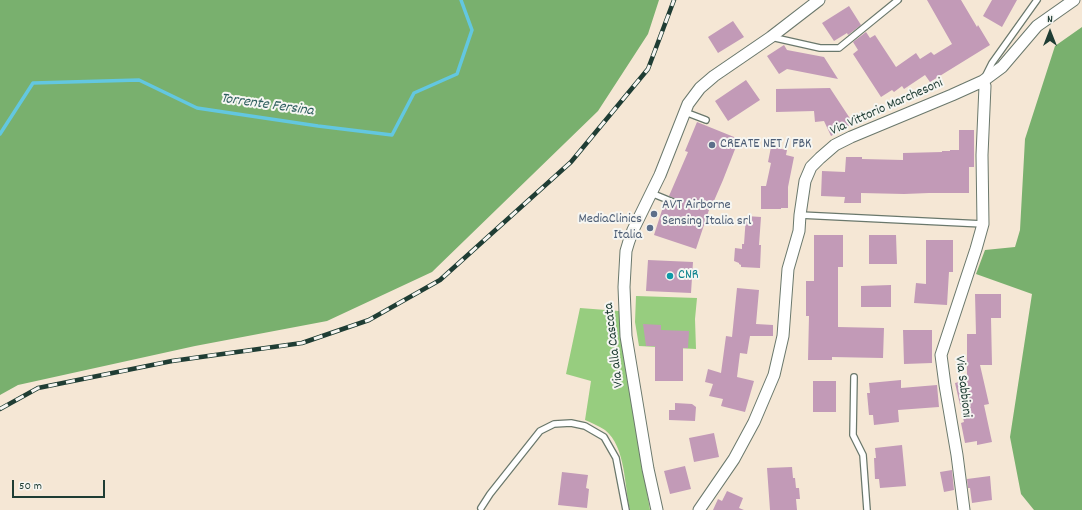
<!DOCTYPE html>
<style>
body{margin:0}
#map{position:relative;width:1082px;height:510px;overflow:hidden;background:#f5e7d5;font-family:Dekko,sans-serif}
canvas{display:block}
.north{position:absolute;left:1030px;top:12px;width:40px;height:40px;-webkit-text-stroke:3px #f6f6f2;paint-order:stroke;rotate:0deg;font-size:11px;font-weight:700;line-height:16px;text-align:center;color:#1f3d34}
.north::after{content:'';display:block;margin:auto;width:14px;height:18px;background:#1f3d34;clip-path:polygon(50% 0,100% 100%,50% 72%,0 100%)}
.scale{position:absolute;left:12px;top:480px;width:93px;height:18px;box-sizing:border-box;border:2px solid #1f3d34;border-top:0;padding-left:5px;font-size:12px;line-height:14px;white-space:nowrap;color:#1f3d34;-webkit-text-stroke:3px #f6f6f2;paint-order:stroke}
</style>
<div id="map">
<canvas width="1082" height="510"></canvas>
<div class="north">N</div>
<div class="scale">50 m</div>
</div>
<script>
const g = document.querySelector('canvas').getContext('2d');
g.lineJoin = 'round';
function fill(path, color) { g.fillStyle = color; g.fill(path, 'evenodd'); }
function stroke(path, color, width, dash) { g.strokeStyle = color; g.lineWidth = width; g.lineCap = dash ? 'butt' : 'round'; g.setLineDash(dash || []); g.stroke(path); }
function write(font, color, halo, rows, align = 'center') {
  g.font = font + ' Dekko,sans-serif'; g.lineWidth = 4; g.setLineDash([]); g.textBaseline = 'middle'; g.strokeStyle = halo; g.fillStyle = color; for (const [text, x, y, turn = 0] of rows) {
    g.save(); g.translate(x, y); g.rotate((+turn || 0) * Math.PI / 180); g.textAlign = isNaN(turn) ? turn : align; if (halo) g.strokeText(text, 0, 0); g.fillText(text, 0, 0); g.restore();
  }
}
const green = new Path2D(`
 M636,296L697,298L695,319L696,349L639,346L635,322Z
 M580,308L619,311L620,332L650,510H630C624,485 626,447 605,430C599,426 592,423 585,420L591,381L566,374Z`);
const forest = new Path2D(`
 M0,0H659L648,34L598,111L432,272L327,321L195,346L18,385L0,395Z
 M1082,27V510H1034L1021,494L1010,437L1032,294L976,274L985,250L1015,247L1020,230L1025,139L1055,46Z`);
const stream = new Path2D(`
 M0,134L33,83L139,80L197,108L318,126L392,135L414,93L457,74L472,30L461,0`);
const building = new Path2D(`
 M927,0H961L977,27L978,25L990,45L930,82L925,75L904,89L902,86L894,92L892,90L881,97L853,54L858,50L853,42L866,32L870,38L875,35L896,67L916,53L920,59L931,52L934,55L952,44Z
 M992,0H1017L1002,27L983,16Z
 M849,6L861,25L848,35L847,33L834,41L822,23Z
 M733,21L744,37L718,53L708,37Z
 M784,45L787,50L824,57L838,79L787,69L779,74L767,56Z
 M746,80L760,100L728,121L715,101Z
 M830,88L853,123L831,136L824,121L815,122L814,111L776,112V89Z
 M697,122L739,139L723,180L710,210H709L696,249L654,235L663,207H665L666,204L673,206H675L677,203L676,199L669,196L688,152L685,151Z
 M959,130H974V167H969V193H929L904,194L861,193V203H844L845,197L821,196L822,171L845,172L846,157H862V159L903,160V153L942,152V151H950V150H959Z
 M771,147L787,150L786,155L794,157L788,187V208H781V209H761V186H766L771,163L768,162Z
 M746,216L761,217L759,245H761L760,268L741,267V265L739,264V263L734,261L735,248L742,249V244H744Z
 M814,235H843V267H838V327L884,328L883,358L832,357V360H808L809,316H806V281H814Z
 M869,235H896L897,264H869Z
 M926,240H953V272H949L947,305L914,303L916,283L926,284Z
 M648,260L693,262L691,293L646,291Z
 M891,285V307H861V286Z
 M737,288L759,290L756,324L773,325V336H750L747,354L740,353L737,377L754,381L745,412L721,406L723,399L709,396L713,384L705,382L708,369L721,373L726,336L732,337Z
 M975,294H1001V318H991L992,365H980L989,404L984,405L992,442L977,445V441L965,443L961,423L964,422L955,383L967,380V334H976Z
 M643,324L661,325V330L689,331L688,348H683V381H655V346H646Z
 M903,330H932V363L904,364Z
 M901,380V388L937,385L939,407L898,410L899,422L874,425L873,415H869L867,393H870L869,383Z
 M813,381H836V412H813Z
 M675,403L692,404L696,407L695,421L669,420V410H675Z
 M714,433L719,457L694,462L689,438Z
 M902,445L906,486L880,488L879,479H875L874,458H876L875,448Z
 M685,466L691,489L670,494L664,471Z
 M792,467L793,478H795L796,488H799L800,499H796L797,510H770L767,468Z
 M952,470L954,490L944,492L940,472Z
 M562,472L588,475L586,488L589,489L587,508L558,505Z
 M990,476L992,500L972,503L970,488H968L967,479Z
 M727,491L743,498L739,508L744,510H713L718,499L722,501Z`);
const service = new Path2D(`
 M771,37L820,48H839L898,0
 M986,75L992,63L1037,0
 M685,112L706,120
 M651,193L673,202
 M800,215L983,224
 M854,377L853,435L863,455L867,510
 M481,508L490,494L540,431L554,424L571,423L585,426L604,437L616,458L626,510`);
const minor = new Path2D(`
 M657,510L648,469L626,336L624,287L626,251L629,241L633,230L660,175L688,104L700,88L714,76L771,37L819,0
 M699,510L734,459L754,422L774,375L783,336L788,269L799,231L800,215L805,181L811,167L820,158L835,145L851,137L952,95L983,81L1002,67L1037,26L1074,0
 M964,510L957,455L945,385L941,355L976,249L983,224L982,155L985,86L983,81`);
const rail = new Path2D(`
 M0,409L38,388L172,361L302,343L369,320L440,280L571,162L648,69L674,0`);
const markers = [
 [712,145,4,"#5c6f8a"],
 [654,214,4,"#5c6f8a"],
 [650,228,4,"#5c6f8a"],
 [670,276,4,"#0f9aa8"]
];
const streetNames = [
 ["Via Vittorio Marchesoni",887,108,-24],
 ["Via alla Cascata",615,345,-97],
 ["Via Sabbioni",962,387,83]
];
const serviceNames = [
 ["CREATE NET / FBK",720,145],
 ["AVT Airborne",662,206],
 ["Sensing Italia srl",662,222],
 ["MediaClinics",642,220,"right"],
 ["Italia",642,236,"right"]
];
const cultureNames = [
 ["CNR",678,276]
];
const waterNames = [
 ["Torrente Fersina",267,106,8]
];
fill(green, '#97cd7f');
fill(forest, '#79b06e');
stroke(stream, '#63c7e0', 3.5);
fill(building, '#c29ab7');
stroke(service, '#6a786c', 8);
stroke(minor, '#6a786c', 13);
stroke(service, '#fff', 5.5);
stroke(minor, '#fff', 11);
stroke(rail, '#1f3d34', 4.5);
stroke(rail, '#f6f6f2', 3, [9]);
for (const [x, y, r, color] of markers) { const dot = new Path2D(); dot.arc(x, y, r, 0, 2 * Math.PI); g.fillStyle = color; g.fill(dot); stroke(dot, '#f6f6f2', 1.5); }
write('14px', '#1f3d34', '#f6f6f2', streetNames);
write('14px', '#4e5e75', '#f6f6f2', serviceNames, 'left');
write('14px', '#0d838f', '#f6f6f2', cultureNames, 'left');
write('italic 15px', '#30605f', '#f6f6f2', waterNames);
</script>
